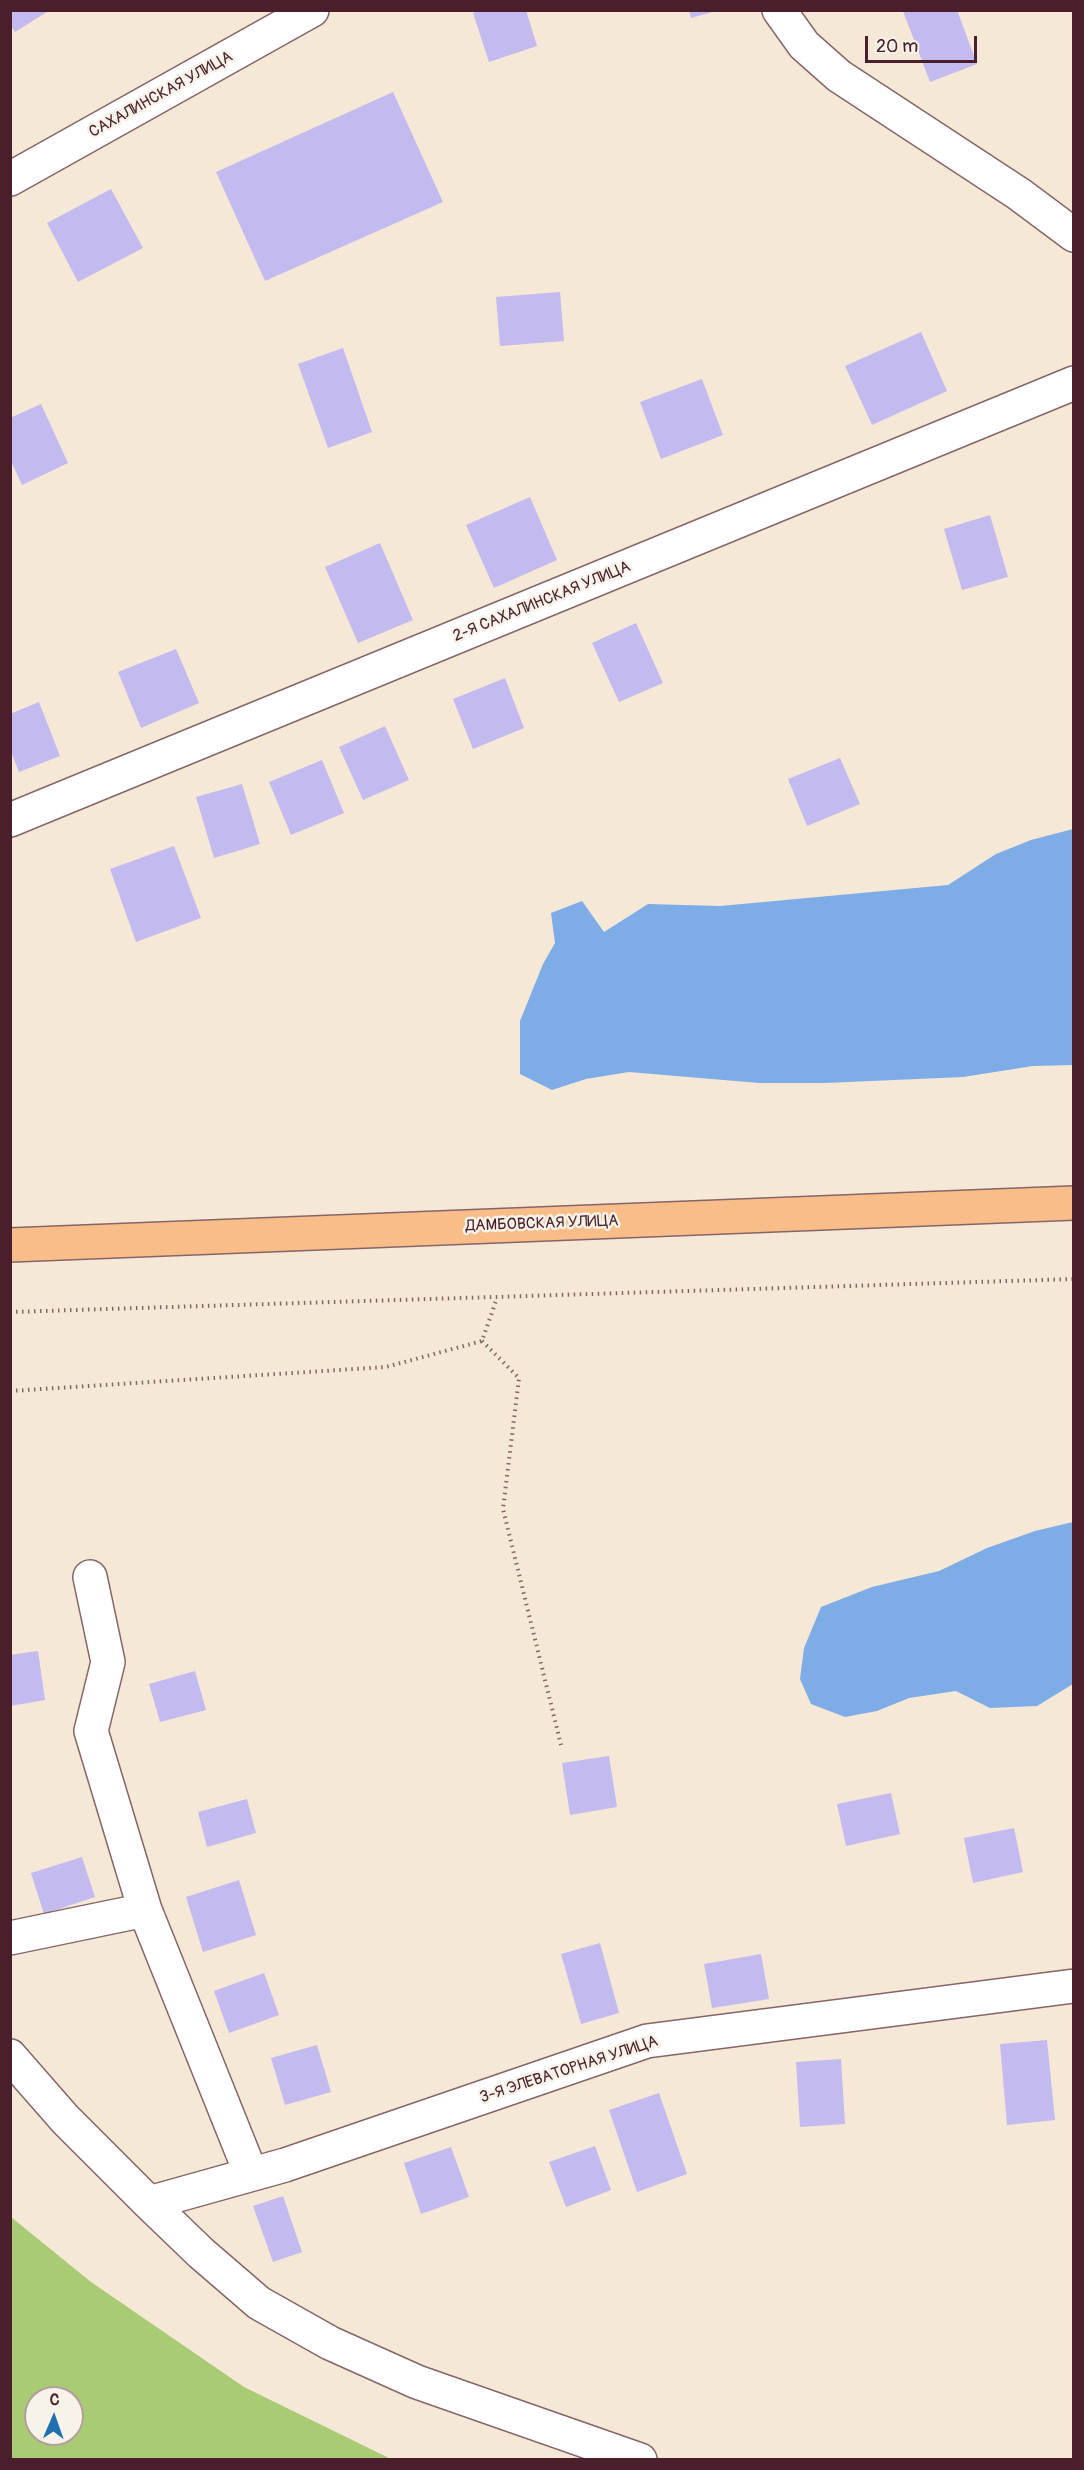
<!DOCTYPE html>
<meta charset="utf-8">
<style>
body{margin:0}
#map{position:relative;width:1084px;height:2470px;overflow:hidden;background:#f6e8d6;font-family:Pangolin,sans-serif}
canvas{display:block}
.frame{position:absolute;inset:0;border:12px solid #4a1f2b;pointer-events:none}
.north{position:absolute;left:24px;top:2386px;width:60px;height:60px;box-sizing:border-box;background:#f7f3e8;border:2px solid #b29e9c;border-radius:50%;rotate:2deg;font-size:16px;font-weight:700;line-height:24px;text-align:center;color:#4a1f2b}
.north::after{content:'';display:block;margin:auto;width:21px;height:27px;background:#1f6fb2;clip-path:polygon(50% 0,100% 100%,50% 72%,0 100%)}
.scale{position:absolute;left:865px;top:36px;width:112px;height:27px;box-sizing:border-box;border:3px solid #4a1f2b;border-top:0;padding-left:8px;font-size:18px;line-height:21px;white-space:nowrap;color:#4a1f2b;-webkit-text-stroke:4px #f7f3e8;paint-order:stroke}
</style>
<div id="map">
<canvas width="1084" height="2470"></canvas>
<div class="frame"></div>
<div class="north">С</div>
<div class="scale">20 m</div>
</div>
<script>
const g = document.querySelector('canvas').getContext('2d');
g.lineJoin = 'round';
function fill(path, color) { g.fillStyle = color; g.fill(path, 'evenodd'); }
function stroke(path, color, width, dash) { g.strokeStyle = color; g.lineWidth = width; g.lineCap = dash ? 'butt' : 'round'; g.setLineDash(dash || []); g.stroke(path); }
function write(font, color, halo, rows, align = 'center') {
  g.font = font + ' Pangolin,sans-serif'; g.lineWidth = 5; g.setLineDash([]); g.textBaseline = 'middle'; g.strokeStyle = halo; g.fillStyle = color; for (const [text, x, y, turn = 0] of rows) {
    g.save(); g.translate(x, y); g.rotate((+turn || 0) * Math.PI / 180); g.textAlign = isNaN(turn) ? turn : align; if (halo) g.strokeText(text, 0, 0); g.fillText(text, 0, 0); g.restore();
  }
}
const green = new Path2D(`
 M11,2217L91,2282L244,2387L391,2459H11ZM36,2398H72V2434H36Z`);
const water = new Path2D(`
 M1073,829V1065L1033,1066L963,1077L825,1083H759L629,1072L586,1079L552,1090L520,1074V1021L543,964L555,943L551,913L582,901L604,932L648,904L720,906L948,885L996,854L1031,840Z
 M1073,1522V1684L1037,1706L990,1708L956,1691L909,1698L877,1711L845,1717L811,1704L800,1679L804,1648L821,1607L872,1587L939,1571L987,1548L1035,1531Z`);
const building = new Path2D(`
 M10,10H50L15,32L10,24Z
 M482,10H526L537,46L489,62L473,13Z
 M689,10H716V11L691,18Z
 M906,10H957L977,64L930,82L903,11Z
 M393,92L443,202L265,281L216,172Z
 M111,189L143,248L78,282L47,223Z
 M560,292L564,341L500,346L496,297Z
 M921,332L947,391L872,425L845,366Z
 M343,348L372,432L328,448L298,364Z
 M702,379L723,435L661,459L640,402Z
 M41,404L68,463L22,485L10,459V418Z
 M530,497L557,560L494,588L466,525Z
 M990,515L1008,577L962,590L944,529Z
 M380,543L413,620L358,643L325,567Z
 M636,623L663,683L619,702L592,643Z
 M176,649L199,703L141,728L118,672Z
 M505,678L524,728L473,749L453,699Z
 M39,702L60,756L19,772L10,749V714Z
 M385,726L409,780L363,800L339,747Z
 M840,758L860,804L807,826L788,779Z
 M322,760L344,813L291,835L269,782Z
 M242,784L260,844L214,858L196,797Z
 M174,846L201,918L136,942L110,869Z
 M38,1651L45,1700L10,1706V1655Z
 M195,1671L206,1710L160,1722L149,1684Z
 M609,1756L617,1807L570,1815L562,1763Z
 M891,1793L900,1834L846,1846L837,1804Z
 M247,1799L256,1833L207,1847L198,1812Z
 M1014,1828L1023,1872L973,1883L964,1838Z
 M82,1857L95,1897L44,1914L31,1873Z
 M239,1880L256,1935L203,1952L186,1897Z
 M600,1943L619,2013L581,2024L561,1954Z
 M761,1954L769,1999L712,2008L704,1964Z
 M264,1973L279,2015L229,2033L214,1991Z
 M1047,2040L1055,2120L1007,2125L1000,2044Z
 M317,2045L331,2092L285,2105L271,2058Z
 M841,2059L845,2124L800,2127L796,2062Z
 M659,2093L687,2174L637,2192L609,2110Z
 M595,2146L611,2190L566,2207L549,2162Z
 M451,2147L469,2197L421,2214L404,2163Z
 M283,2196L302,2252L273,2262L253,2206Z`);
const path = new Path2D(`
 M10,1312L1074,1279
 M482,1341L519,1378L503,1509L561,1745
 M10,1391L386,1367L482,1341L497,1298`);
const minor = new Path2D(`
 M779,10L804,45L839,76L1019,194L1074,235
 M10,179L312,10
 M10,820L1074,383
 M90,1577L108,1662L91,1731L145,1910
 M10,1938L145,1910L251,2174
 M10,2056L65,2119L149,2203L201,2253L259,2303L330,2343L417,2382L640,2460
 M149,2203L285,2165L647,2041L1074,1986`);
const major = new Path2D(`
 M10,1245L1074,1203`);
const streetNames = [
 ["САХАЛИНСКАЯ УЛИЦА",161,95,-29],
 ["2-Я САХАЛИНСКАЯ УЛИЦА",542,602,-22],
 ["ДАМБОВСКАЯ УЛИЦА",542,1224,-2],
 ["3-Я ЭЛЕВАТОРНАЯ УЛИЦА",569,2070,-18]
];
fill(green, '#a9cb74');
fill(water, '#7eace7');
fill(building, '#c3baef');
stroke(minor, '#866567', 36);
stroke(major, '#866567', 36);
stroke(path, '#866567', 4, [1.5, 4.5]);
stroke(minor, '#fff', 33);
stroke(major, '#f8bd89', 33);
write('16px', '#4a1f2b', '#f7f3e8', streetNames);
</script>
